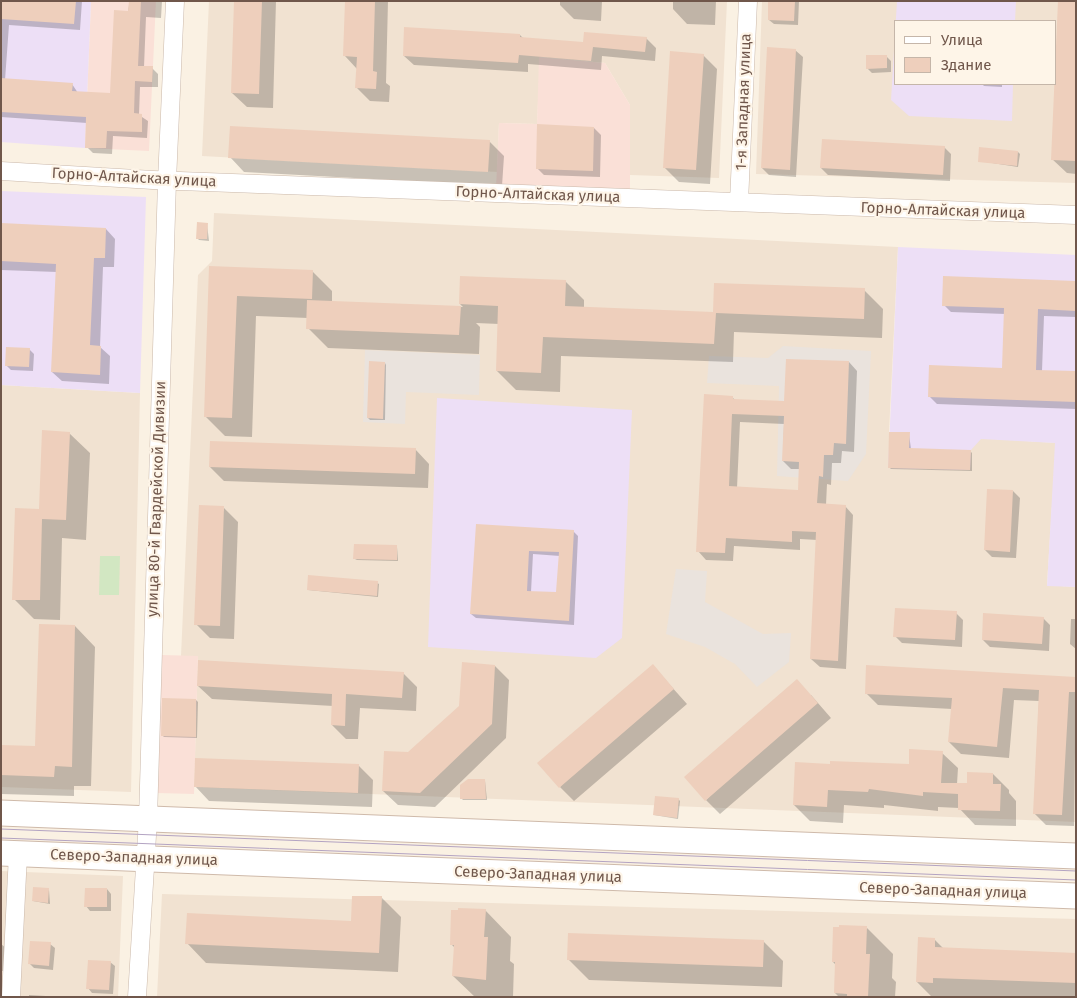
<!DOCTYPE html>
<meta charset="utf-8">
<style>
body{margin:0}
#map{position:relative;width:1077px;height:998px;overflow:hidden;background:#faf1e3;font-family:"Fira Sans",sans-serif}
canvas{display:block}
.frame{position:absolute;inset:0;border:2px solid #70574b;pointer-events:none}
.legend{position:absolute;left:894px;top:20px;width:162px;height:65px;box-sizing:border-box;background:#fef5e8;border:1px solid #c5b6a9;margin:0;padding:6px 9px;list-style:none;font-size:15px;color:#70574b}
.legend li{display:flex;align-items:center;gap:10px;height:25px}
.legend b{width:25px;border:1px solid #c5b6a9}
</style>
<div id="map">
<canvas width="1077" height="998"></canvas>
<div class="frame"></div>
<ul class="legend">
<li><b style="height:6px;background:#fff"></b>Улица</li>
<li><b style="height:14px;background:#eecfbc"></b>Здание</li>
</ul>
</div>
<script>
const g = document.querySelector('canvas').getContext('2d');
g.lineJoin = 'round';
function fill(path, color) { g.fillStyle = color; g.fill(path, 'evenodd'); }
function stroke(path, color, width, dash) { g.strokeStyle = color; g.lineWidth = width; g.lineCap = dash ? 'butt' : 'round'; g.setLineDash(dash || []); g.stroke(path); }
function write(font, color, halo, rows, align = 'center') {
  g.font = font + ' "Fira Sans",sans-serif'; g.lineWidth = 4.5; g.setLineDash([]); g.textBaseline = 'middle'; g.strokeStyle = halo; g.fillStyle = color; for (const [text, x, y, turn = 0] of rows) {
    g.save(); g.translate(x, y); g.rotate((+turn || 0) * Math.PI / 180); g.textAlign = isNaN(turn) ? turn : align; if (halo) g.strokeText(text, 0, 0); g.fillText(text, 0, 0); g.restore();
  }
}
const residential = new Path2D(`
 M209,1H727L719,178L630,175V105L605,63L540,57L537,124L499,123L497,172L202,156Z
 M762,1H1076V183L756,174ZM896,21H1056V84H896Z
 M214,213L898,247L889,432L1056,443L1047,585L1076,587V822L194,787L198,657L181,656L198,275L212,261Z
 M1,385L140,393L131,792L1,787Z
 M1,871L123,876L118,997H1Z
 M162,894L1076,919V997H157Z`);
const commercial = new Path2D(`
 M91,1H156L149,151L85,148Z
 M539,57L605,63L630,105V192L496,187L499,123L537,124Z
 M162,655L198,656L194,794L157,793Z`);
const industrial = new Path2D(`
 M783,346L871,351L866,454L848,481L777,476L779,386L707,383L709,356L768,358Z
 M365,350L480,355L479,395L406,392L405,424L363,422Z
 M676,569L707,571L705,602L763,634L791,633L789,662L757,687L735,664L705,647L666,634Z`);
const education = new Path2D(`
 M1,1H91L85,148L1,142Z
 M897,1H1016L1015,21H896V84H1013L1012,121L909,116L891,100Z
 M1,191L146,197L140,393L1,385Z
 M898,247L1076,255V587L1047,586L1055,443L981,439L971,450L970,470L888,468Z
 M437,398L632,410L622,638L596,658L428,647Z`);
const green = new Path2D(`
 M100,556H120L119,595H99Z`);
const shadow = new Path2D(`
 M1,1H82L80,30L9,25L5,80L72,84L78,93L111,94L130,1H162L161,18L146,17L144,67L152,68L158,74V87H140L139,115L148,121L147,138L113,136L112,154L93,153L87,147V123L1,117Z
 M235,1H276L273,108L247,107L232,93Z
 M346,1H388L386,83L390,86L389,102L370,101L357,88V69L345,56Z
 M560,1H602L601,21L574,19L560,5Z
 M673,1H716L715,25L687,24L673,9Z
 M770,1H799L798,25L774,24L769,20Z
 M1076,1V174L1067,173L1052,159Z
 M520,35L523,38L584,43L646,38L656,48L655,61L602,56L601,70L528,64V72L414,65L404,56Z
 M795,50L803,57L796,177L769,175L762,168Z
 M703,55L717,69L710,184L679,182L664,167Z
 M886,56L891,61V72L872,73L867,68Z
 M982,84H1002V87L984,86Z
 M594,128L601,135L600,177L544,175L537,168Z
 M489,141L504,156L502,186L244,172L230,157Z
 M944,147L951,154L950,181L828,175L821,168Z
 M1018,152L1020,154L1018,167L979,161Z
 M1,224L106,229L115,239L114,267H103L100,347L110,356L109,384L62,381L52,372L57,272L1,270Z
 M207,224L209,241L199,240L197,238Z
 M210,267L312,271L332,291V302L463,307L460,304L565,281L584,300V308L714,313L864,290L883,309L882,338L734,332L733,362L561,356L560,392L516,390L497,371L499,324L476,323L480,327L479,354L328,348L308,328V318L256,316L252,437L225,436L205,416Z
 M1076,282V317L1044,316L1042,371L1076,373V409L937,404L930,397L1004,369L1005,314L951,312L944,305Z
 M29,349L34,354L33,371L11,370L6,365Z
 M849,362L857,371L854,452L842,451L841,463H832L831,485L827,484L826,505L845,506L853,515L846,669L820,667L811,659L817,540L800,539V550L734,546L733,561L706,560L698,551L732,397L736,401L785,402ZM740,422L784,424L783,461L791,469H800L799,491L737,488Z
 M385,363L386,365L385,420H370L368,418Z
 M69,433L90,453L86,540L62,538L60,620L34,619L14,599L40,510Z
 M909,434L911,449L970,451L972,453V471L891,469L889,467Z
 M415,449L429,464L428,488L224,481L210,467Z
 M1013,491L1020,498L1016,558L992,557L985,550Z
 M224,508L238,522L234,639L210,638L196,624Z
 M478,525L573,531L578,536L574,625L476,618L471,614ZM533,554L560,556L558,594L531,592Z
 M397,547L398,561L357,560L355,559Z
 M377,583L379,584L378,597L308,590Z
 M956,613L963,620L962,647L902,643L895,636Z
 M1043,618L1050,625L1049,651L990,647L983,640Z
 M1071,619H1076V649L1070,644Z
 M75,626L95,647L91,786H74V796L1,794V747L36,748Z
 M495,666L509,680L506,738L435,807L398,805L383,791L409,754L460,707Z
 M653,666L687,704L574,801L560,787Z
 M403,673L417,687L416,711L360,708L358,739H346L332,725L333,706L212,699L198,686Z
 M1076,678L1074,826L1046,825L1034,813L1039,701L1014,700L1009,758L961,754L949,742L952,709L878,705L866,693Z
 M811,695L831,718L720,814L706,800Z
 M196,700L198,702L197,738L164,737L162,735Z
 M942,753L958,768L957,784H968L993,774L1009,790V793L1016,801V826L975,825L959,808L938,807V811L884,805V808L844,805L843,823L810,821L794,805L831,765H910Z
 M359,766L373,780L372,807L209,801L195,786Z
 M485,781L487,800H463L461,798Z
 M678,799L680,801L678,819L654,815Z
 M107,889L111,894V911H90L86,906Z
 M49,890L50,904L33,901Z
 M381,897L401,917L398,972L206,963L187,943L352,923Z
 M485,910L511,937L510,961L514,964L513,997H475L453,976L455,948L451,944Z
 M867,928L893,954L892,978L896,982L895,997H839L835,993L836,965L833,962Z
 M935,940L944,949L1076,955V997H932L917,982Z
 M763,941L783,961L782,987L589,980L569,960Z
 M1,944L6,948L4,971H1Z
 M50,944L55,948L53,970L34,968L30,964Z
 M110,962L115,966L113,994L92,993L88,988Z
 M29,995L46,996L47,997H29Z`);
const building = new Path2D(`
 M1,1H76L74,24L1,19Z
 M129,1H141L138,66H153L152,82L135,81L134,113L142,114V132L107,131L106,148H85L86,117L1,112V78L73,83L72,91L110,93L114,10L128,11Z
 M234,1H262L259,94L231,93Z
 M345,1H375L373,71L377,72L376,89L355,88L357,57L343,56Z
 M768,1H795L794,21L768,20Z
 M1058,1H1076V161L1051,160Z
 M404,27L520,34V37L583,42L584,32L647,37L645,52L593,47L591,61L519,55L518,63L403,56Z
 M767,47L796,49L790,170L761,168Z
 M670,51L704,54L696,170L663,168Z
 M866,55H887V68L866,69Z
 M537,124L594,127L593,171L536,169Z
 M230,126L490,140L488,172L228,158Z
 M822,139L945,146L943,175L820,168Z
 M979,147L1018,151L1017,166L978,162Z
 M197,222L208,223L207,239H196Z
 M1,223L106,228L105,258H94L90,345L101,346L100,375L51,372L56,264L1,261Z
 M209,266L313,270L312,299L237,296L232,418L204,417Z
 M460,276L566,280L565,306L713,312L714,283L865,288L864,319L716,313L714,344L543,337L541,373L496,371L498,306L459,304Z
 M943,276L1076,281V311L1038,309L1036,370L1076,371V402L928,397L929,365L1002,368L1004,308L942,306Z
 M307,300L461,306L459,335L306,329Z
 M6,347L30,348L29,367L5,366Z
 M786,359L849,361L846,444L834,443L833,455H824L823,477L819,476L817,503L846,505L838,661L810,659L816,532L792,531V542L726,538L725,553L696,552L704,394L733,396V399L784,401ZM732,414L784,416L782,461L799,462L798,490L729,486Z
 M369,361L385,362L383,419L367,418Z
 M42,430L70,432L66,520L42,519L40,600H12L15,508L39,509Z
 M889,432H910L909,448L971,450L970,470L888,468Z
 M210,441L416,448L415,474L209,467Z
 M987,489L1013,490L1010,552L984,550Z
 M199,505L224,506L220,626L194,625Z
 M476,524L574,530L569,621L470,614ZM529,551L559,552L556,592L527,591Z
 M354,544L397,545V560L353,559Z
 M308,575L378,581L377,596L307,590Z
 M895,608L957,611L955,640L893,637Z
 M983,613L1044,617L1042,644L982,640Z
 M39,624L75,625L72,767L55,766L54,777L1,775V745L35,746Z
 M198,660L404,672L402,698L346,694L345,726L331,725L332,694L197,686Z
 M462,662L495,665L492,724L420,793L382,791L384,751L408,752L459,706Z
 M653,664L674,689L559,788L537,763Z
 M866,665L1076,677V692H1069L1062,815L1033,814L1039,690L1003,688L997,747L948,742L952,698L865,694Z
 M797,679L818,703L705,801L684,777Z
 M162,698L196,699V737L161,736Z
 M909,749L943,751L941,783H967V772L993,773V784H1001L1000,811L958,810V794L923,792V796L869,789L868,792L828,790L827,807L793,805L795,762L830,764V761L909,764Z
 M195,758L359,764L358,793L194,787Z
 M468,779H485L486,799H460V785Z
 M655,796L679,798L677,818L653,815Z
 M33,887L49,888L48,903L32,901Z
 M85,888H107V907H84Z
 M352,896H382L379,953L185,944L187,913L351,921Z
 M458,908L486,909L484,937H488L486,980L452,976L454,945H450L451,910H458Z
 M839,925L867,926L866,954H870L868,997H847V994L834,993L835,962H832L833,927H839Z
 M568,933L764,940L763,967L567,960Z
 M918,937L935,938V947L1076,953V983L933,978V983L916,982Z
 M30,941L51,942L49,966L28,964Z
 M88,960L111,961L109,990L86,989Z`);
const street = new Path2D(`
 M1,171L153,180L1076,215
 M739,202L748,1
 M11,997L18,854
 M137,997L148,819L167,181L175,1`);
const secondary = new Path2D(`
 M1,813L1076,856
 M1,853L1076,896`);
const tram = new Path2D(`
 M1,829L1076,871
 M1,838L1076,880`);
const streetNames = [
 ["1-я Западная улица",744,102,-88],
 ["Горно-Алтайская улица",134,178,3],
 ["Горно-Алтайская улица",538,195,2],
 ["Горно-Алтайская улица",943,211,2],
 ["улица 80-й Гвардейской Дивизии",157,499,-88],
 ["Северо-Западная улица",134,858,2],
 ["Северо-Западная улица",538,875,2],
 ["Северо-Западная улица",943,891,2]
];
fill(residential, '#f1e2d1');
fill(commercial, '#fae0d7');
fill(industrial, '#eae3dd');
fill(education, '#eddff6');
fill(green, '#d2e7c2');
fill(shadow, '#0003');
fill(building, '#eecfbc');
stroke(street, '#cab8aa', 19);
stroke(secondary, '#cfbaaa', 27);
stroke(street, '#fff', 18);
stroke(secondary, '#fff', 25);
stroke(tram, '#b3a3c2', 1);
write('15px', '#70574b', '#fef5e8', streetNames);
</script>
